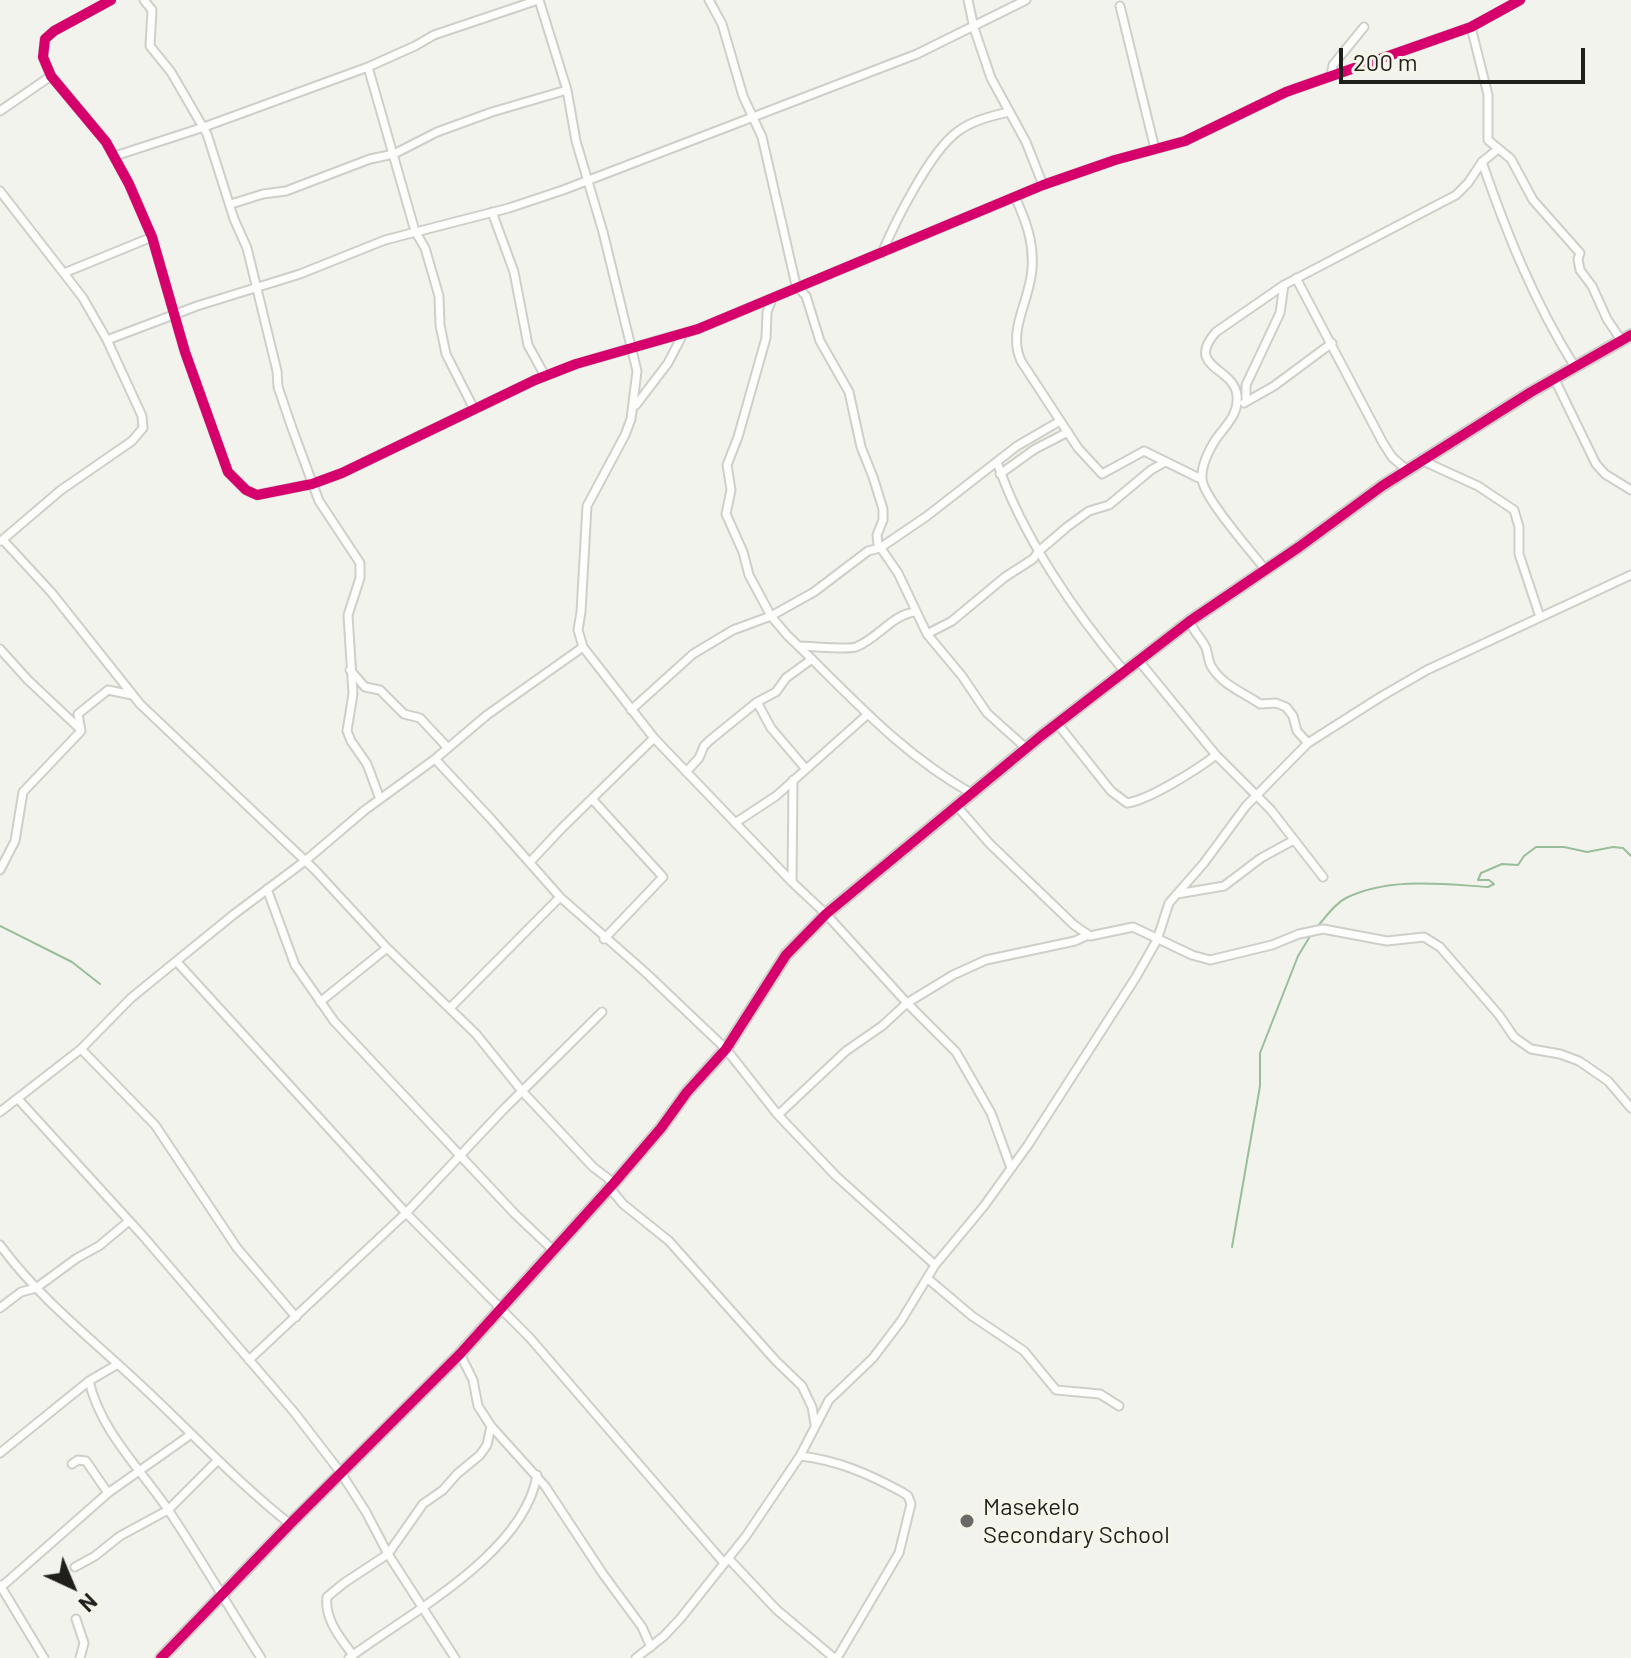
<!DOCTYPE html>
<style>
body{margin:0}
#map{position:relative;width:1631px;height:1658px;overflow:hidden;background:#f3f3ed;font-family:Barlow,sans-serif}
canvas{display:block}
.north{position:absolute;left:32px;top:1546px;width:80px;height:80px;-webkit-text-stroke:6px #f6f5ea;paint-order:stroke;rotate:136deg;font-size:22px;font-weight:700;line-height:32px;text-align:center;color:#201f1c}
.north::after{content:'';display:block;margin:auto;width:28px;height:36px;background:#201f1c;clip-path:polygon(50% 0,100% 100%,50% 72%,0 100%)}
.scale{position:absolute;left:1339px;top:48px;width:246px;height:36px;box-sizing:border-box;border:4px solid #201f1c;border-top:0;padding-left:10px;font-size:24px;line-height:28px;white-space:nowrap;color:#201f1c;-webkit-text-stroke:6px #f6f5ea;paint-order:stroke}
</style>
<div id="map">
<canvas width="1631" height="1658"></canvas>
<div class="north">N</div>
<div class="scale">200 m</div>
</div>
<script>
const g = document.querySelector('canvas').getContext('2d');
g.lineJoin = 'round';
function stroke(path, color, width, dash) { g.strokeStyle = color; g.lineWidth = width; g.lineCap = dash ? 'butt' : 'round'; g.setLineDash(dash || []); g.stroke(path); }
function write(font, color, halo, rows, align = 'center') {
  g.font = font + ' Barlow,sans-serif'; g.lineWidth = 7; g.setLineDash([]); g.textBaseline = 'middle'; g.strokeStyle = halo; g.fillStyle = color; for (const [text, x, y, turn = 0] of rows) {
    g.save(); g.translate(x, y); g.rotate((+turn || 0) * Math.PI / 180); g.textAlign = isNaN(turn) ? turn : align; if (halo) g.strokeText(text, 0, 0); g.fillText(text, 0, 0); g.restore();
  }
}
const stream = new Path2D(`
 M0,926L72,962L100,984
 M1316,928C1325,918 1334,904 1346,898C1389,877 1442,884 1488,887L1494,884L1489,880H1478L1481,873L1502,864L1518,865L1524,856L1536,847H1564L1587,852L1613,847L1623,848L1631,856
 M1232,1247L1260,1086V1053L1298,956L1312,933`);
const street = new Path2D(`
 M111,0L54,31L45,39L43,57L51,76L106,142L129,184L152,237L185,352L228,472L246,490L257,495L312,484L342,473L535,380L576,364L698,329L1043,185L1115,160L1185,141L1286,92L1471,27L1520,0
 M144,0L152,10L150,46L171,72L207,134L234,219L247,248L277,371L278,387L292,428L319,501L360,563V578L348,615L353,694L347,731L351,741L367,764L380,799
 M539,0L567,90L576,141L603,232L637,371L631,419L625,435L587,506L581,612L578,630L583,647L654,738L792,882L826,914L907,1003L956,1052L991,1113L1011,1168
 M709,0L722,24L743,96L762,137L796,285L806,296L820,341L849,392L861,447L873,477L883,509V520L877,535L878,544L898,573L927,634L962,676L987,713L1026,748
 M968,0L974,28L991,78L1026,142L1043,185
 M1120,6L1155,149
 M1471,27L1488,95V140L1511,159L1533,200L1580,253L1578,259L1580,270L1592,286L1607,319L1621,340
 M368,67L415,231L425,248L439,296L440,325L446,354L474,409
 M1331,76L1333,65L1364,27
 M0,111L51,76
 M115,156L204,127L368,67L415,46L434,35L538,0
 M1482,162C1507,234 1534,302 1575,367
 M0,191L83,298L107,340L142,416L143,428L132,441L61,490L1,541
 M1015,197C1026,221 1034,242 1032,269C1030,301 1007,330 1021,361L1078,448L1102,474L1144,451L1201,479
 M231,204L263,194L286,191L370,159L394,154L437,132L492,112L567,90
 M492,212L514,272L528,345L545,376
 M882,253C895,222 930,152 957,132C971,121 991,116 1009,112
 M64,273L152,237
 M1296,278L1383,443L1392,457L1408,471
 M772,299L767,312L766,338L738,437L727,465L731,490L726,514L743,552L749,575L771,616L787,635C848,693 897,751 971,793
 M107,340L197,306L300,274L385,240L509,208L563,190L917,54L1026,0
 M1555,380L1596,464L1605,474L1631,490
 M1246,401V385L1280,313L1284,285
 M1244,403L1274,386L1332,343
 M636,405L668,363L683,334
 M1423,461L1478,486L1514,510L1519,527V554L1540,617
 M997,462C1022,536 1075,613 1125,672
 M1000,474L1035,449L1068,432
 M3,540L51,592L140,704L315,870L387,948L476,1034L522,1091L593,1167L614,1183
 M1264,568C1251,551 1203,497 1202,479C1201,465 1209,450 1216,439C1226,425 1239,414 1237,396C1235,367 1184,368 1216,332L1284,285L1456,195L1468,183L1482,162L1498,149
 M1190,621C1193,632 1201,637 1206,648C1208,653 1208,660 1211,666C1223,686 1243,692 1260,704L1276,703L1286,707L1293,716L1297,731L1308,743
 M927,634L952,621L1005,577L1033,559L1039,551L1067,527L1089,511L1109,505L1151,470L1165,462
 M799,646C812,646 847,650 856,647C879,638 892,614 916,612
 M0,649L28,680L80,729
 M1139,661L1216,755L1271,810L1323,877
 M350,670L365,687L380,690L404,714L420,718L448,748
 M757,702L771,728L805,768
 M631,710L693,654L733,630L771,616L814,592L868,551L880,548L927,516L1017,446L1060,421
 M1057,723L1111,791L1127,803C1149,800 1198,769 1216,755
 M435,759L491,819L560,897L645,972L726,1049L778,1115L836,1176L935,1265
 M686,772L699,758L704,746L709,741L757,702L776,692L786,678L812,659
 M592,799L663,877L604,939
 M956,805L989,843L1074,925L1090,936L1133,927L1192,955L1210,960L1272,945L1299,934L1323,929L1387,941L1424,937L1440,947L1499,1015L1514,1037L1531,1049L1560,1054L1579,1061L1608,1081L1631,1108
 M735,823L776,796L868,714
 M530,862L562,828L654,738
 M0,870L15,841L23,792L81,731L78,714L108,690L132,695
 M792,882L793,780
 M267,889L295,965L334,1021L515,1214L553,1250
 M1177,894L1224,886L1261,858L1294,840
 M177,962L406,1213L530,1338L724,1563
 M320,1002L387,948
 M450,1008L560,897
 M81,1049L155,1125L237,1248L296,1317
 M19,1100L143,1236L294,1412L341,1473L366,1512L388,1554L455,1658
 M0,1112L81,1049L131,998L233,915L305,861L365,810L435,759L487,715L583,647
 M778,1115L846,1051L882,1026L907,1003L953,975L986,960L1075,941L1088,935
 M609,1187L623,1204L669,1241L776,1361L802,1386L812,1407L815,1424
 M0,1245C41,1301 97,1343 147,1391C195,1436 238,1483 290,1524
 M927,1278L972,1316L1024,1351L1056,1390L1100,1394L1119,1406
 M0,1308L21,1292L36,1288L77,1258L99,1246L129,1221
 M460,1354L473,1380L478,1406L491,1426L545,1486L603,1574L642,1627L651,1647
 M249,1360L406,1213L503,1110L602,1012
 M89,1381C101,1432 140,1468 169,1511C201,1559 230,1609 261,1658
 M0,1453L89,1381L118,1364
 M800,1456C837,1460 869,1474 902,1492L908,1496L911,1504L899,1553L837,1658
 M72,1464L78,1460L86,1461L108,1493
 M728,1558L777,1610L834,1658
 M75,1567L95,1556L120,1536L168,1510L217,1461
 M0,1585L44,1658
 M0,1588L108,1493L190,1435
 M76,1619L84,1643L80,1658
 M353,1655C341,1639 324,1619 327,1597L344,1583L388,1554L423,1504L443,1490L457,1474L480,1455L487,1445L491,1426
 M349,1658C408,1614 524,1554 537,1475
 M636,1658L664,1636L680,1619L746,1536L800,1456L829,1400L873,1358L901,1321L935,1265L984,1206L1028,1145L1136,977L1157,940L1169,903L1204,863L1246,806L1308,743L1382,696L1427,670L1631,575`);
const secondary = new Path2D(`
 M161,1658L290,1524L460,1354L614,1183L661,1128L687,1092L726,1049L786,955L826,914L1041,736L1190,621L1299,547L1382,486L1531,392L1631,335`);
const cycleway = new Path2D(`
 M111,0L54,31L45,39L43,57L51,76L106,142L129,184L152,237L185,352L228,472L246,490L257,495L312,484L342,473L535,380L576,364L698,329L1043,185L1115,160L1185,141L1286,92L1471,27L1520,0
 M161,1658L290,1524L460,1354L614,1183L661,1128L687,1092L726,1049L786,955L826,914L1041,736L1190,621L1299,547L1382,486L1531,392L1631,335`);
const markers = [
 [967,1521,8,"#6a6965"]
];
const poiNames = [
 ["Masekelo",983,1507],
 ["Secondary School",983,1535]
];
stroke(stream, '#98be9a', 2);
stroke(street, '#cfcfca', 11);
stroke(secondary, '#cfcfca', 14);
stroke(street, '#fdfdfc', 7);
stroke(secondary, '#fdfdfc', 10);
stroke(cycleway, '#d6006c', 10);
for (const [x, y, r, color] of markers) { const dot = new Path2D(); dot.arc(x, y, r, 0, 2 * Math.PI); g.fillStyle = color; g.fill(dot); stroke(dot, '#f6f5ea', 3); }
write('24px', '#201f1c', '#f6f5ea', poiNames, 'left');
</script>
